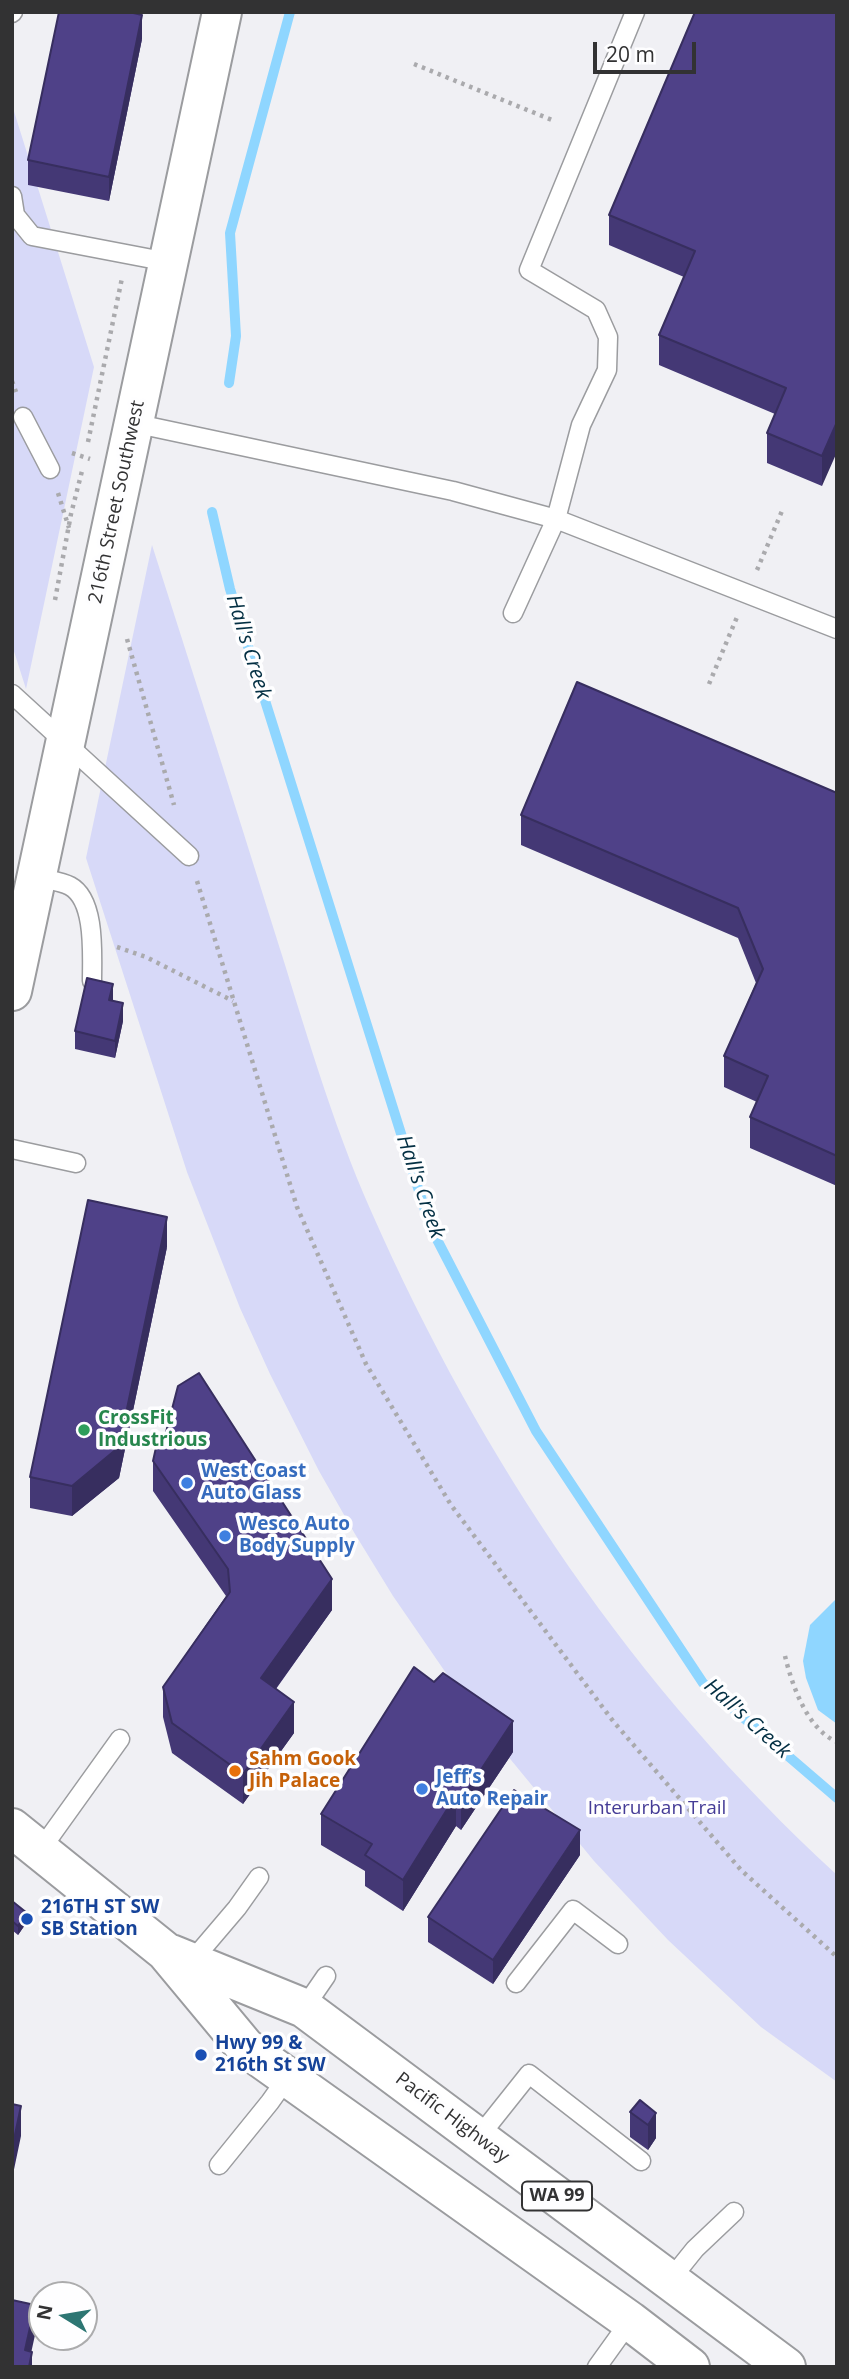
<!DOCTYPE html>
<meta charset="utf-8">
<style>
body{margin:0}
#map{position:relative;width:849px;height:2379px;overflow:hidden;background:#f0f0f4;font-family:"Open Sans",sans-serif}
canvas{display:block}
.frame{position:absolute;inset:0;border:14px solid #323233;pointer-events:none}
.north{position:absolute;left:28px;top:2281px;width:70px;height:70px;box-sizing:border-box;background:#fefeff;border:2px solid #acacad;border-radius:50%;rotate:281deg;font-size:19px;font-weight:700;line-height:28px;text-align:center;color:#323233}
.north::after{content:'';display:block;margin:auto;width:24px;height:32px;background:#2d7673;clip-path:polygon(50% 0,100% 100%,50% 72%,0 100%)}
.scale{position:absolute;left:593px;top:42px;width:103px;height:32px;box-sizing:border-box;border:4px solid #323233;border-top:0;padding-left:9px;font-size:21px;line-height:24px;white-space:nowrap;color:#323233;-webkit-text-stroke:5px #fefeff;paint-order:stroke}
</style>
<div id="map">
<canvas width="849" height="2379"></canvas>
<div class="frame"></div>
<div class="north">N</div>
<div class="scale">20 m</div>
</div>
<script>
const g = document.querySelector('canvas').getContext('2d');
g.lineJoin = 'round';
function fill(path, color) { g.fillStyle = color; g.fill(path, 'evenodd'); }
function stroke(path, color, width, dash) { g.strokeStyle = color; g.lineWidth = width; g.lineCap = dash ? 'butt' : 'round'; g.setLineDash(dash || []); g.stroke(path); }
function write(font, color, halo, rows, align = 'center') {
  g.font = font + ' "Open Sans",sans-serif'; g.lineWidth = 7; g.setLineDash([]); g.textBaseline = 'middle'; g.strokeStyle = halo; g.fillStyle = color; for (const [text, x, y, turn = 0] of rows) {
    g.save(); g.translate(x, y); g.rotate((+turn || 0) * Math.PI / 180); g.textAlign = isNaN(turn) ? turn : align; if (halo) g.strokeText(text, 0, 0); g.fillText(text, 0, 0); g.restore();
  }
}
const green = new Path2D(`
 M12,105L94,367L26,689L12,645Z
 M152,545C193,673 234,802 274,930C304,1024 331,1121 371,1211C482,1463 634,1688 837,1875V2082L761,2027L668,1940L594,1861L479,1721L393,1596L355,1534L319,1471L270,1374L240,1308L187,1172L86,858Z`);
const water = new Path2D(`
 M837,1598V1724L818,1710L806,1678L803,1661L810,1625Z`);
const stream = new Path2D(`
 M229,383L236,336L230,233L290,12
 M212,512L230,589L430,1226L536,1431L703,1683L837,1798`);
const path = new Path2D(`
 M414,64L552,120
 M12,381L16,392
 M88,442L122,278
 M72,453L90,459
 M58,493L69,528
 M757,570L782,511
 M55,600L71,514L82,471
 M127,639L174,805
 M709,684L737,617
 M197,881L297,1207L366,1364L451,1505L613,1721L741,1870L837,1957
 M117,947L146,957L233,1001
 M785,1656C792,1685 807,1729 837,1742`);
const service = new Path2D(`
 M12,13L13,12
 M12,196L15,215L32,236L168,262
 M23,417L50,469
 M133,423L453,491L556,519L837,629
 M513,613L556,519L581,425L607,370L608,337L596,310L529,270L635,12
 M12,694L189,856
 M37,877C47,880 61,881 70,886C96,900 92,955 92,981
 M12,1149L76,1163
 M39,1852L120,1739
 M191,1962L237,1908L259,1877
 M516,1983L573,1910L618,1944
 M304,2008L326,1976
 M478,2138L529,2074L641,2161
 M219,2165L270,2102L287,2078
 M670,2280L695,2249L734,2212
 M597,2367L630,2321`);
const tertiary = new Path2D(`
 M12,991L222,12`);
const trunk = new Path2D(`
 M12,1828L166,1952L245,2047L630,2321L690,2367
 M171,1954L304,2008L786,2367`);
const wall = new Path2D(`
 M837,12L822,486L767,463V433L775,414L659,365V335L684,277L609,245V215Z
 M142,39L109,201L28,185V160Z
 M837,793V1186L750,1148V1117L757,1102L724,1087V1056L756,983L738,938L521,845V815Z
 M113,1001L123,1021L115,1058L75,1049V1031Z
 M167,1247L119,1478L72,1516L30,1508V1477Z
 M153,1461L332,1610L276,1689L294,1733L243,1804L172,1753L163,1717V1687L226,1596L153,1491Z
 M513,1752L461,1830L456,1826L403,1911L365,1886V1871L321,1845V1814Z
 M580,1855L493,1984L428,1942V1917Z
 M12,1901L27,1922L18,1935L12,1930Z
 M640,2100L656,2138L648,2150L630,2137V2112Z`);
const shadedWall = new Path2D(`
 M142,15V39L109,201V177Z
 M837,422V452L822,486V456Z
 M113,984V1001L109,1000Z
 M123,1003V1021L115,1058V1041Z
 M167,1217V1247L119,1478L72,1516V1486Z
 M332,1579V1610L261,1709V1678Z
 M294,1702V1733L243,1804V1774Z
 M513,1721V1752L461,1830V1800Z
 M456,1795V1826L403,1911V1880Z
 M580,1830V1855L493,1984V1960Z
 M27,1913V1922L18,1935V1926Z
 M21,2106V2136L12,2179V2149Z
 M656,2113V2138L648,2150V2125Z
 M35,2305V2335L28,2367L25,2350Z
 M32,2352V2367H29Z`);
const building = new Path2D(`
 M59,12H129L142,15L109,177L28,160Z
 M695,12H837V422L822,456L767,433L786,388L659,335L695,251L609,215Z
 M577,682L837,793V1156L750,1117L768,1076L724,1056L763,969L738,908L521,815Z
 M87,978L113,984L109,1000L123,1003L115,1041L75,1031Z
 M88,1200L167,1217L119,1447L72,1486L30,1477Z
 M199,1373L332,1579L261,1678L294,1702L243,1774L172,1723L163,1687L230,1592L228,1569L153,1461L159,1434L165,1436L178,1386Z
 M414,1667L434,1682L443,1673L513,1721L461,1800L456,1795L403,1880L365,1855L372,1844L321,1814Z
 M514,1790L580,1830L493,1960L428,1917Z
 M12,1901L27,1913L18,1926L12,1921Z
 M640,2100L656,2113L648,2125L630,2112Z
 M12,2104L21,2106L12,2149Z
 M12,2300L35,2305L25,2350L32,2352L29,2367H12Z`);
const markers = [
 [84,1430,7,"#2e9e5b"],
 [187,1483,7,"#3f7fe0"],
 [225,1536,7,"#3f7fe0"],
 [235,1771,7,"#e8710a"],
 [422,1789,7,"#3f7fe0"],
 [27,1919,7,"#1a4fb4"],
 [201,2055,7,"#1a4fb4"]
];
const shields = [
 [557,2196,70]
];
const shieldNames = [
 ["WA 99",557,2196]
];
const streetNames = [
 ["216th Street Southwest",117,502,-78],
 ["Pacific Highway",452,2118,37]
];
const leisureNames = [
 ["CrossFit",98,1419],
 ["Industrious",98,1441]
];
const shopNames = [
 ["West Coast",201,1472],
 ["Auto Glass",201,1494],
 ["Wesco Auto",239,1525],
 ["Body Supply",239,1547],
 ["Jeff’s",436,1778],
 ["Auto Repair",436,1800]
];
const foodNames = [
 ["Sahm Gook",249,1760],
 ["Jih Palace",249,1782]
];
const parkNames = [
 ["Interurban Trail",657,1809]
];
const transitNames = [
 ["216TH ST SW",41,1908],
 ["SB Station",41,1930],
 ["Hwy 99 &",215,2044],
 ["216th St SW",215,2066]
];
const waterNames = [
 ["Hall's Creek",248,647,73],
 ["Hall's Creek",420,1187,71],
 ["Hall's Creek",747,1719,42]
];
fill(green, '#d7d9f8');
fill(water, '#8fd6ff');
stroke(stream, '#8fd6ff', 10);
stroke(service, '#9b9c9f', 21);
stroke(tertiary, '#9b9c9f', 42);
stroke(trunk, '#9b9c9f', 42);
stroke(path, '#aaaaad', 4.5, [3.5, 5]);
stroke(service, '#fff', 18);
stroke(tertiary, '#fff', 38);
stroke(trunk, '#fff', 38);
fill(wall, '#443875');
fill(shadedWall, '#372e5f');
fill(building, '#4f4188');
stroke(building, '#372e5f', 2);
for (const [x, y, r, color] of markers) { const dot = new Path2D(); dot.arc(x, y, r, 0, 2 * Math.PI); g.fillStyle = color; g.fill(dot); stroke(dot, '#fefeff', 2.5); }
for (const [x, y, w] of shields) { const box = new Path2D(); box.roundRect(x - w / 2, y - 14.5, w, 29, 5); g.fillStyle = '#fefeff'; g.fill(box); stroke(box, '#323233', 2); }
write('bold 18px', '#323233', null, shieldNames);
write('19px', '#323233', '#fefeff', streetNames);
write('bold 19px', '#27864d', '#fefeff', leisureNames, 'left');
write('bold 19px', '#366cbe', '#fefeff', shopNames, 'left');
write('bold 19px', '#c56008', '#fefeff', foodNames, 'left');
write('19px', '#443b96', '#fefeff', parkNames);
write('bold 19px', '#164399', '#fefeff', transitNames, 'left');
write('italic 21px', '#032f43', '#fefeff', waterNames);
</script>
